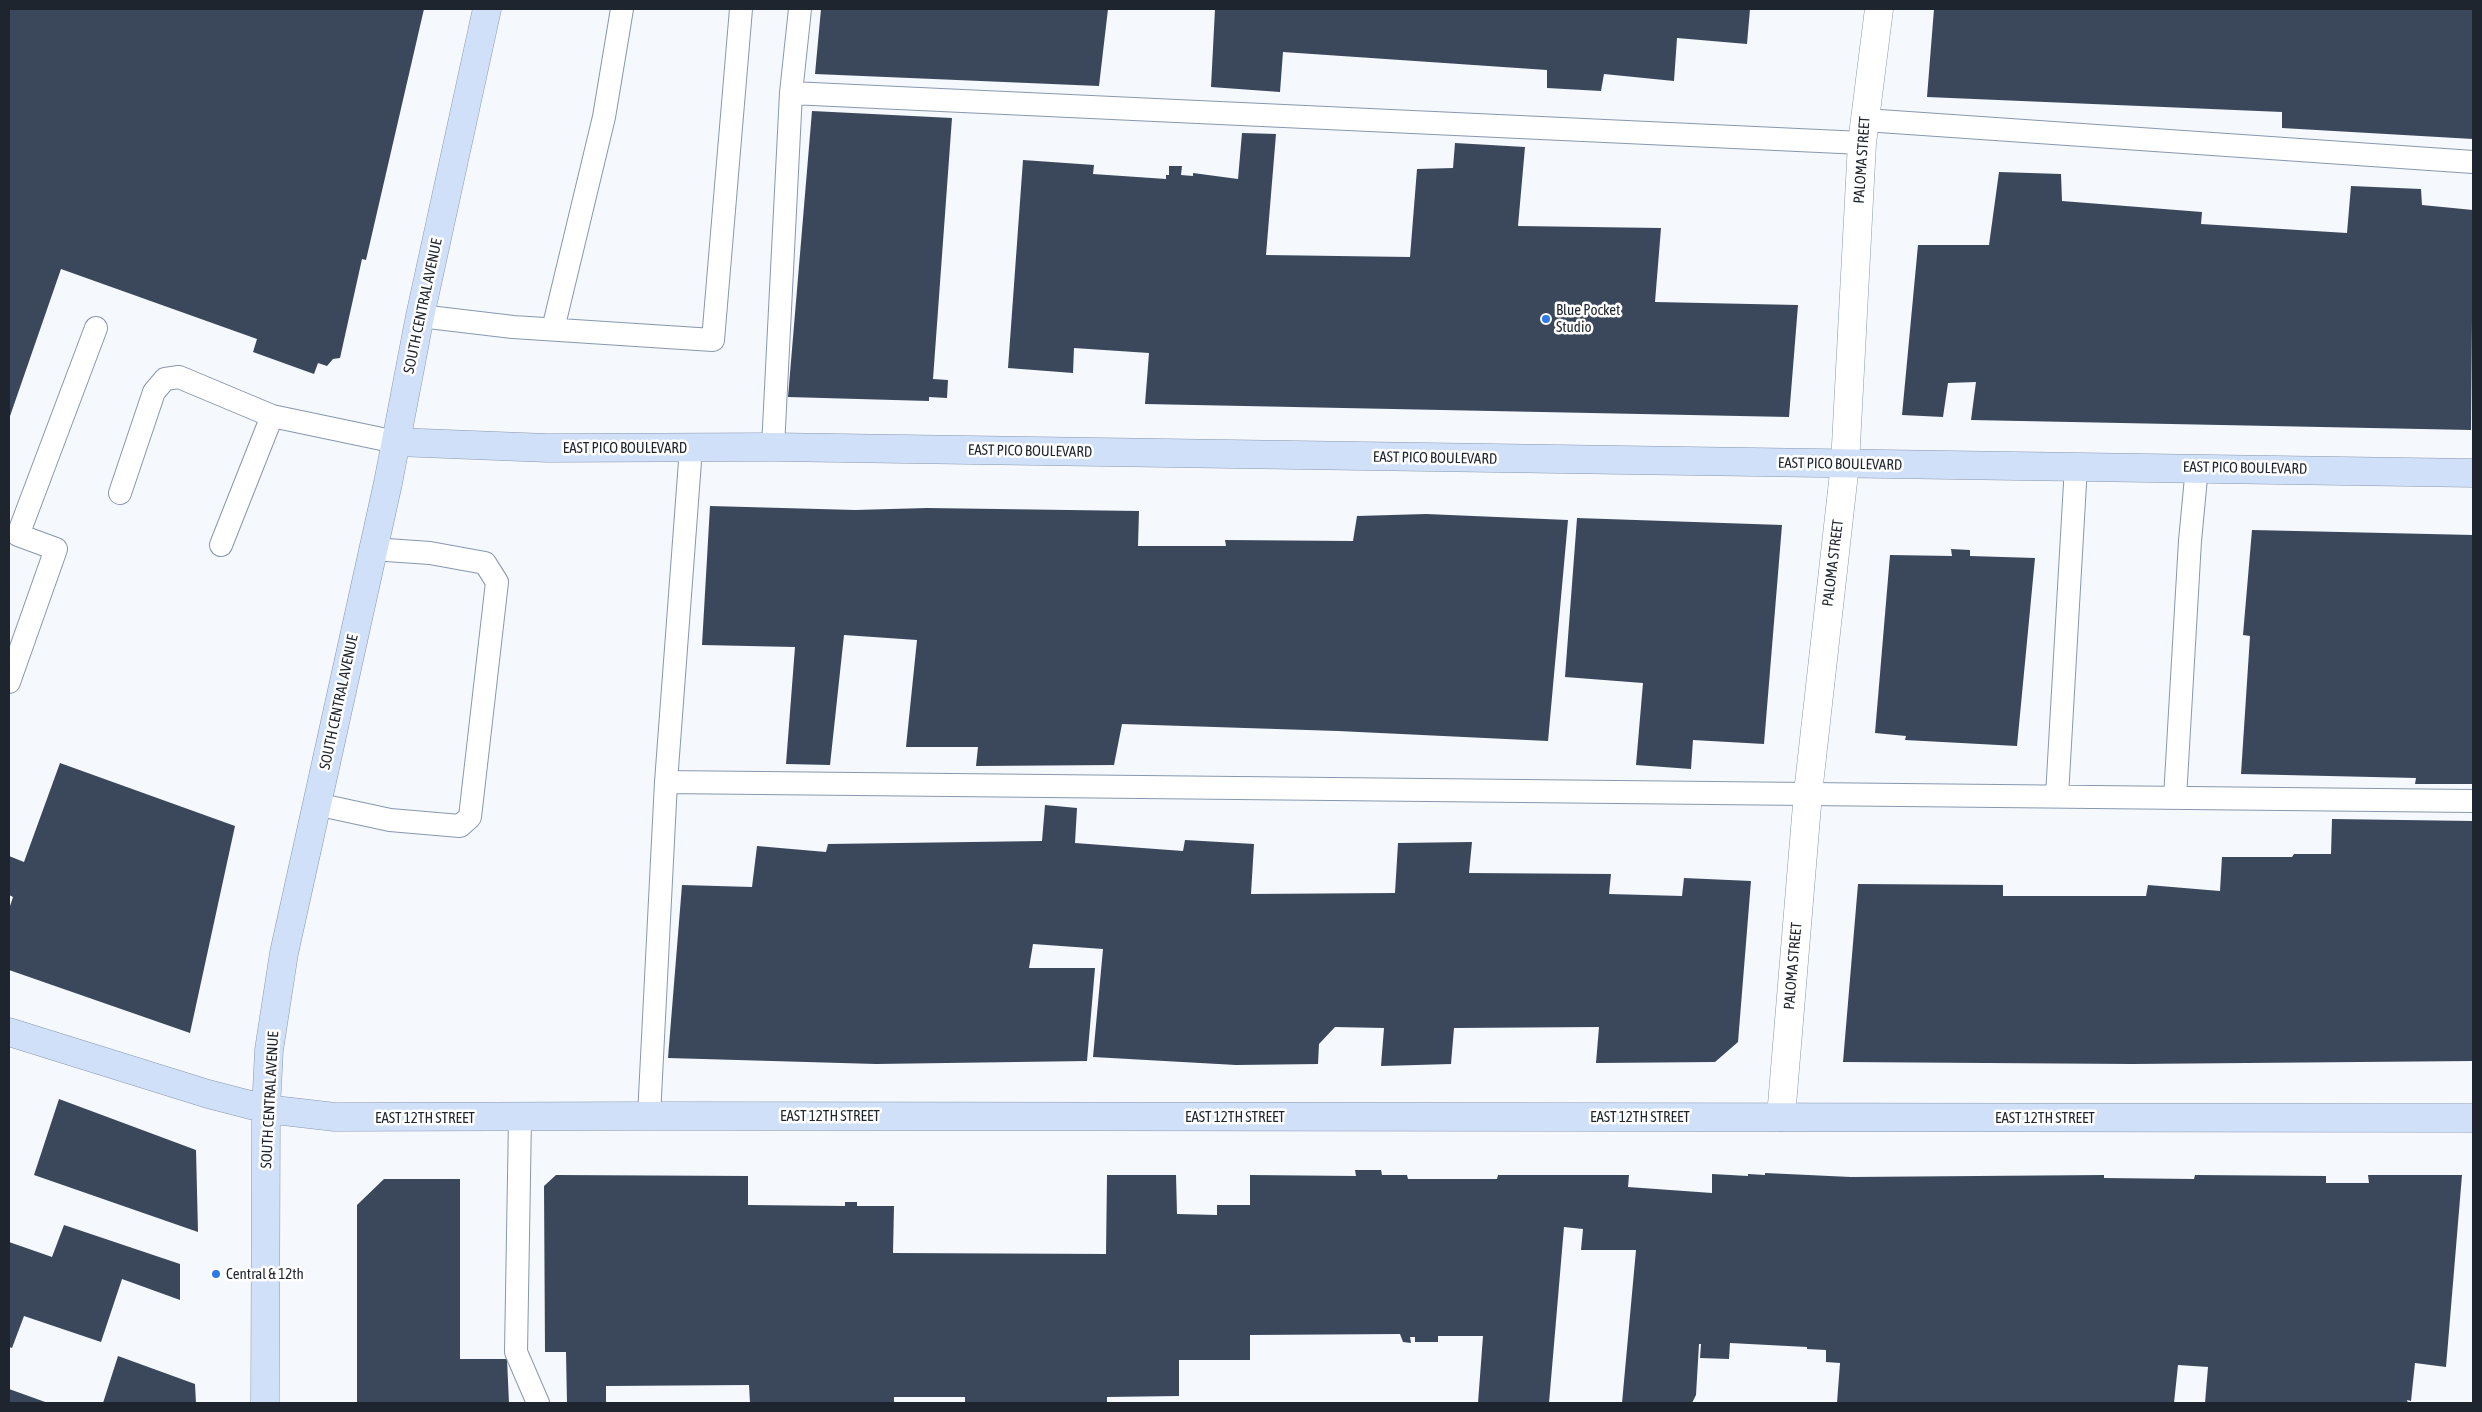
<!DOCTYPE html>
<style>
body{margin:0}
#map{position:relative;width:2482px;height:1412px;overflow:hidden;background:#f5f8fd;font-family:"Asap Condensed",sans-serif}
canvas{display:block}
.frame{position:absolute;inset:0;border:10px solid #1f252e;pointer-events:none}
</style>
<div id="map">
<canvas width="2482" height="1412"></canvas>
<div class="frame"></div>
</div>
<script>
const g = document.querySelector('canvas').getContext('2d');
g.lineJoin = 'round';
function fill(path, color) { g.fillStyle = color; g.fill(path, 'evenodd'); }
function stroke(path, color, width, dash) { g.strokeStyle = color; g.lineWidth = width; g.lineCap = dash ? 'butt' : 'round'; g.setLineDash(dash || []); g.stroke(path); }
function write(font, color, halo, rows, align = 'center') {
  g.font = font + ' "Asap Condensed",sans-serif'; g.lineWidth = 5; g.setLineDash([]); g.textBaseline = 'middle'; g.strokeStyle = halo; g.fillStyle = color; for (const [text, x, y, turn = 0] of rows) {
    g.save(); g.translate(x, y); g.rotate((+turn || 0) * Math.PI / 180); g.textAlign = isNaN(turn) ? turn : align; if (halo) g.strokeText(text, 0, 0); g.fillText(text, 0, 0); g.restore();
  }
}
const building = new Path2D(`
 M9,9H424L366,260L362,259L340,358L333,359L327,366L318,363L314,374L253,352L257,339L61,269L9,419Z
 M821,9H1108L1099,86L815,74Z
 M1215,9H1750L1747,44L1677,38L1674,81L1604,74L1601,91L1547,88V70L1283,52L1280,92L1211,87Z
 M1934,9H2473V139L2282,128V112L1927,97Z
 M812,111L952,118L933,379L948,380L947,398L929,397V401L788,397Z
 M1242,133L1276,134L1266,255L1410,257L1417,169L1453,168L1455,143L1525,147L1518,226L1661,228L1655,302L1798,305L1789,417L1145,404L1149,353L1074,348L1073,373L1008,368L1023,160L1094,165L1093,174L1166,179V175H1169V166H1182L1181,175L1193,176V173L1238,179Z
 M1999,172L2061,174L2062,201L2202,212L2201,224L2347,233L2351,186L2421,189L2422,205L2473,210L2471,430L1971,420L1976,382L1948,383L1943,417L1902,415L1918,245H1989Z
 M710,506L855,510L927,508L1139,511L1138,546H1226L1225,540L1353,541L1357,516L1426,514L1568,520L1548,741L1338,731L1122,724L1114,765L976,766L978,747H906L917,640L844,635L830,765L786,764L795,647L702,645Z
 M1577,518L1782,525L1764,744L1693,740L1691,769L1636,765L1643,683L1565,677Z
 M2252,530L2473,535V784H2415L2416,778L2241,774L2250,636L2243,635Z
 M1951,549L1970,550V556L2035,558L2017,746L1905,740L1906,736L1875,733L1890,555L1952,556Z
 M60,763L235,826L190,1033L9,970V909L13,897L9,895V856L24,862Z
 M1045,805L1077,808L1075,843L1183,851L1185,840L1254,844L1251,894L1395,893L1398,843L1472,842L1469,873L1611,874L1609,894L1682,896L1684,878L1751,881L1738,1042L1715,1062L1596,1063L1599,1027L1454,1028L1451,1064L1381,1066L1384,1028L1335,1027L1319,1044L1318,1064L1236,1065L1093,1057L1103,949L1033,944L1029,968H1095L1087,1061L876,1064L668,1058L682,885L752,887L757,846L826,852L828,844L1042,841Z
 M2332,819L2473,821V1061L2132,1064L1843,1062L1858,884L2003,885V896H2146L2148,885L2220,891L2222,857H2292L2294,854H2331Z
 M59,1099L196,1150L198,1232L34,1175Z
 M1355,1170H1381L1382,1175H1407L1408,1179H1497L1498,1175H1629L1628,1187L1712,1193V1174L1748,1176V1174L1765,1175V1173L1851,1177L2104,1175V1178L2194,1179L2195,1175L2326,1176V1183H2369L2368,1175H2462L2446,1367L2415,1363L2411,1401L2407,1400L2408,1403H2205L2208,1367L2178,1365L2174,1403H1837L1840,1363L1826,1362V1350L1807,1349V1347L1730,1343L1729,1359L1700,1358L1701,1344H1699L1696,1395L1692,1403H1622L1636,1250H1581L1583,1229L1564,1227L1549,1403H1478L1483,1336H1438V1342H1415V1337H1410L1411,1343L1403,1342L1400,1334L1250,1335V1360H1179V1396L1107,1397V1403H965V1397H894V1403H750L749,1385L606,1386V1403H567L566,1352H545L544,1186L556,1175L748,1176V1205L845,1206V1202H857V1206H894L893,1253L1106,1254L1107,1175H1176L1177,1214L1217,1215V1205H1250V1175L1356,1176Z
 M384,1179H460V1359H507L509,1403H357V1205Z
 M64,1225L180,1264V1300L122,1279L101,1342L24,1316L12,1348L9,1347V1242L52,1257Z
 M118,1356L195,1384L196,1403H103Z
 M9,1389L48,1403H9Z`);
const lane = new Path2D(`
 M791,93L1862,143
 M1865,120L2473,162
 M420,316L513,327L713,340L741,9
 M553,329L604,117L622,9
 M773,447L791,93L800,9
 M120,493L154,392L165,379L179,377L272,416L396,442
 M221,545L272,416
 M9,682L56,549L18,535L96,328
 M666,782L2473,801
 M2057,796L2076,466
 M2175,798L2190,541L2197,467
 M316,804L390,820L460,826L470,817L497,582L485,563L430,553L372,549
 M649,1116L666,782L691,448
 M520,1118L516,1352L538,1403`);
const street = new Path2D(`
 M1781,1117L1808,793L1845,464L1862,143L1879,9`);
const secondary = new Path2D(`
 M396,442L548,448L773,447L2473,473
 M9,1032L208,1094L266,1109L335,1117L649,1116L2473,1118
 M265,1403L266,1109L269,1050L284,953L388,483L420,316L487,9`);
const markers = [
 [1546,319,5,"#2d7ae6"],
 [216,1274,5,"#2d7ae6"]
];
const streetNames = [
 ["PALOMA STREET",1862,160,-86],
 ["SOUTH CENTRAL AVENUE",423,306,-78],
 ["EAST PICO BOULEVARD",625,448],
 ["EAST PICO BOULEVARD",1030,451,1],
 ["EAST PICO BOULEVARD",1435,458,1],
 ["EAST PICO BOULEVARD",1840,464,1],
 ["EAST PICO BOULEVARD",2245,468,1],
 ["PALOMA STREET",1833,563,-83],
 ["SOUTH CENTRAL AVENUE",339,702,-78],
 ["PALOMA STREET",1793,966,-85],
 ["SOUTH CENTRAL AVENUE",270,1100,-87],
 ["EAST 12TH STREET",830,1116],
 ["EAST 12TH STREET",1235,1117],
 ["EAST 12TH STREET",1640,1117],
 ["EAST 12TH STREET",425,1118],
 ["EAST 12TH STREET",2045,1118]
];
const poiNames = [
 ["Blue Pocket",1556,310],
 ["Studio",1556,327],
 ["Central & 12th",226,1274]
];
fill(building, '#3b485c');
stroke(lane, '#8897ae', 24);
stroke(street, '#8897ae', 29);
stroke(secondary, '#8897ae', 29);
stroke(lane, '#fff', 22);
stroke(street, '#fff', 28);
stroke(secondary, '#d0e0f8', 28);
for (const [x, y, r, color] of markers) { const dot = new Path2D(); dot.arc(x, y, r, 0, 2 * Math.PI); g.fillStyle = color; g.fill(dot); stroke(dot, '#fff', 2); }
write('15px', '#1f252e', '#fff', streetNames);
write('15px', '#1f252e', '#fff', poiNames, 'left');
</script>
